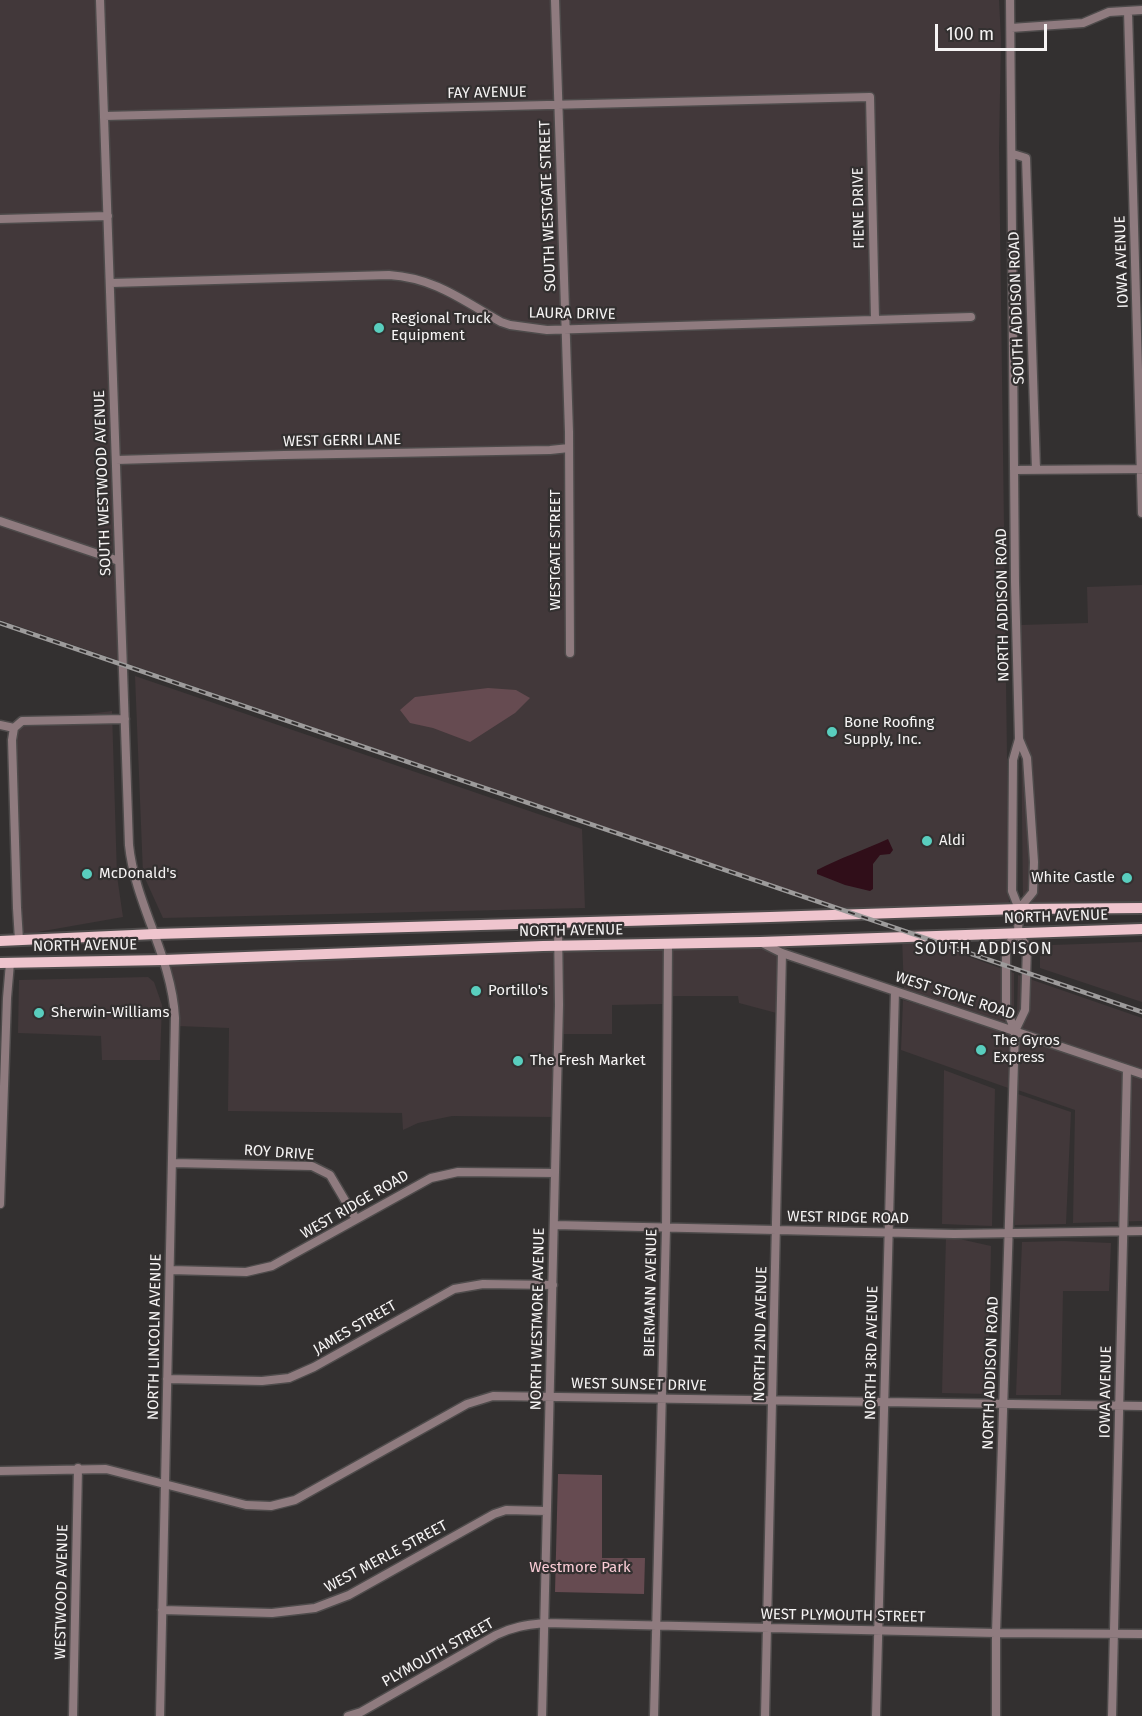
<!DOCTYPE html>
<style>
body{margin:0}
#map{position:relative;width:1142px;height:1716px;overflow:hidden;background:#333030;font-family:"Fira Sans",sans-serif}
canvas{display:block}
.scale{position:absolute;left:935px;top:24px;width:112px;height:27px;box-sizing:border-box;border:3px solid #f6f4f4;border-top:0;padding-left:8px;font-size:18px;line-height:21px;white-space:nowrap;color:#f6f4f4;-webkit-text-stroke:4px #333030;paint-order:stroke}
</style>
<div id="map">
<canvas width="1142" height="1716"></canvas>
<div class="scale">100 m</div>
</div>
<script>
const g = document.querySelector('canvas').getContext('2d');
g.lineJoin = 'round';
function fill(path, color) { g.fillStyle = color; g.fill(path, 'evenodd'); }
function stroke(path, color, width, dash) { g.strokeStyle = color; g.lineWidth = width; g.lineCap = dash ? 'butt' : 'round'; g.setLineDash(dash || []); g.stroke(path); }
function write(font, color, halo, rows, align = 'center') {
  g.font = font + ' "Fira Sans",sans-serif'; g.lineWidth = 4.5; g.setLineDash([]); g.textBaseline = 'middle'; g.strokeStyle = halo; g.fillStyle = color; for (const [text, x, y, turn = 0] of rows) {
    g.save(); g.translate(x, y); g.rotate((+turn || 0) * Math.PI / 180); g.textAlign = isNaN(turn) ? turn : align; if (halo) g.strokeText(text, 0, 0); g.fillText(text, 0, 0); g.restore();
  }
}
const built = new Path2D(`
 M0,0H999L1001,39L999,148L1009,909L853,912L0,620Z
 M1142,585V901L1023,904L1020,625L1088,623L1087,587Z
 M135,676L582,829L585,908L163,918L143,874Z
 M112,711L117,876L123,917L15,936L7,724Z
 M902,937H914L1014,973V1028L904,992Z
 M1142,942V1002L1040,968V956L1051,945Z
 M759,944L784,956V1015L739,1003L738,996H665L664,1004L612,1005V1034H561L560,948Z
 M555,948L553,1117L452,1116L418,1123L403,1130L402,1113L228,1111L229,1028L178,1026L166,963Z
 M1018,975L1142,1018V1221L1073,1223L1075,1110L1015,1089Z
 M148,977L154,982L162,1005L160,1060H102L101,1036L18,1033L19,980Z
 M903,1000L1013,1032L1011,1089L901,1050Z
 M944,1070L995,1089L992,1226L942,1224Z
 M1015,1093L1071,1112L1066,1224L1015,1225Z
 M946,1236L991,1246L988,1394L942,1393Z
 M1064,1241L1111,1243L1109,1291H1063L1061,1395H1016L1022,1242Z`);
const green = new Path2D(`
 M488,688L516,690L530,698L515,713L470,742L433,728L410,723L400,710L415,697Z
 M558,1474L602,1475V1558H645L644,1594L555,1592Z`);
const water = new Path2D(`
 M888,839L893,850L890,854L880,855L873,864V889L870,891L845,885L817,874V870C840,858 864,850 888,839Z`);
const minor = new Path2D(`
 M100,0L129,845C135,904 172,957 175,1018L160,1716
 M555,0L569,432L570,653
 M1128,11L1142,513
 M1011,28L1083,23L1109,12L1142,10
 M104,116L870,97L875,319
 M1013,154L1026,158L1036,470
 M0,219L108,216
 M111,283L389,275C435,278 462,300 501,322L510,325L547,330L971,317
 M116,460L284,455L550,450L569,448
 M1014,470L1142,469
 M0,521L119,561
 M0,725L14,728L22,721L125,719
 M14,728L12,740L17,908L19,940
 M1019,739L1027,758L1034,862L1033,892L1019,909
 M760,942L782,953L1142,1074
 M1015,1031L1006,1008V947L1018,933
 M172,1163L312,1166L330,1175L356,1219
 M0,1204L7,998L10,963
 M554,1225L954,1234L1142,1231
 M170,1270L246,1272L272,1266L431,1178L458,1172L555,1173
 M167,1379L262,1381L289,1378L314,1367L454,1289L483,1284L553,1285
 M0,1471L106,1469L246,1505L271,1506L295,1500L467,1404L493,1396L1142,1406
 M162,1610L272,1613L315,1608L349,1595L494,1514L506,1510L547,1511
 M73,1716L78,1468
 M348,1716L361,1712L496,1635C512,1627 526,1625 544,1623L996,1633L1142,1634
 M542,1716L559,1005L558,923
 M654,1716L666,1228L668,943
 M765,1716L782,953
 M876,1716L895,991
 M996,1716V1633L1015,1031L1025,1010L1027,947L1018,933L1019,909L1012,891L1013,760L1019,739L1015,582L1010,0
 M1112,1716L1127,1069`);
const major = new Path2D(`
 M0,941L155,934L770,917L1019,909L1142,908
 M0,963L164,960L543,946L760,942L1142,929`);
const rail = new Path2D(`
 M0,623L1142,1012`);
const markers = [
 [379,328,6,"#59cebe"],
 [832,732,6,"#59cebe"],
 [927,841,6,"#59cebe"],
 [87,874,6,"#59cebe"],
 [1127,878,6,"#59cebe"],
 [476,991,6,"#59cebe"],
 [39,1013,6,"#59cebe"],
 [981,1050,6,"#59cebe"],
 [518,1061,6,"#59cebe"]
];
const streetNames = [
 ["FAY AVENUE",487,93,-1],
 ["SOUTH WESTGATE STREET",548,206,-92],
 ["FIENE DRIVE",859,208,-91],
 ["IOWA AVENUE",1122,262,-92],
 ["SOUTH ADDISON ROAD",1017,308,-92],
 ["LAURA DRIVE",572,314,1],
 ["WEST GERRI LANE",342,441,-1],
 ["SOUTH WESTWOOD AVENUE",103,483,-92],
 ["WESTGATE STREET",556,550,-90],
 ["NORTH ADDISON ROAD",1003,605,-91],
 ["NORTH AVENUE",1056,917,-2],
 ["NORTH AVENUE",571,931,-1],
 ["NORTH AVENUE",85,946,-1],
 ["WEST STONE ROAD",955,996,18],
 ["ROY DRIVE",279,1153,4],
 ["WEST RIDGE ROAD",355,1205,-30],
 ["WEST RIDGE ROAD",848,1218,1],
 ["BIERMANN AVENUE",651,1293,-89],
 ["NORTH WESTMORE AVENUE",538,1319,-89],
 ["JAMES STREET",355,1328,-30],
 ["NORTH 2ND AVENUE",761,1334,-89],
 ["NORTH LINCOLN AVENUE",155,1337,-89],
 ["NORTH 3RD AVENUE",872,1353,-89],
 ["NORTH ADDISON ROAD",991,1373,-88],
 ["WEST SUNSET DRIVE",639,1385,1],
 ["IOWA AVENUE",1106,1392,-89],
 ["WEST MERLE STREET",386,1557,-28],
 ["WESTWOOD AVENUE",62,1592,-89],
 ["WEST PLYMOUTH STREET",843,1616,1],
 ["PLYMOUTH STREET",438,1653,-29]
];
const poiNames = [
 ["Regional Truck",391,319],
 ["Equipment",391,336],
 ["Bone Roofing",844,723],
 ["Supply, Inc.",844,740],
 ["Aldi",939,841],
 ["McDonald's",99,874],
 ["White Castle",1115,878,"right"],
 ["Portillo's",488,991],
 ["Sherwin-Williams",51,1013],
 ["The Gyros",993,1041],
 ["Express",993,1058],
 ["The Fresh Market",530,1061]
];
const parkNames = [
 ["Westmore Park",580,1568]
];
const neighbourhoodNames = [
 ["SOUTH ADDISON",984,950]
];
fill(built, '#42383a');
fill(green, '#664b51');
fill(water, '#300e19');
stroke(minor, '#4e4b4b', 11);
stroke(major, '#4e4b4b', 14);
stroke(minor, '#8f7b7f', 8);
stroke(major, '#efc5ce', 10);
stroke(rail, '#9d9b9b', 4.5);
stroke(rail, '#333030', 2, [7]);
for (const [x, y, r, color] of markers) { const dot = new Path2D(); dot.arc(x, y, r, 0, 2 * Math.PI); g.fillStyle = color; g.fill(dot); stroke(dot, '#333030', 2); }
write('15px', '#f6f4f4', '#333030', streetNames);
write('15px', '#f6f4f4', '#333030', poiNames, 'left');
write('15px', '#faccd6', '#333030', parkNames);
g.letterSpacing = '1.5px';
write('16px', '#f6f4f4', '#333030', neighbourhoodNames);
g.letterSpacing = '0px';
</script>
